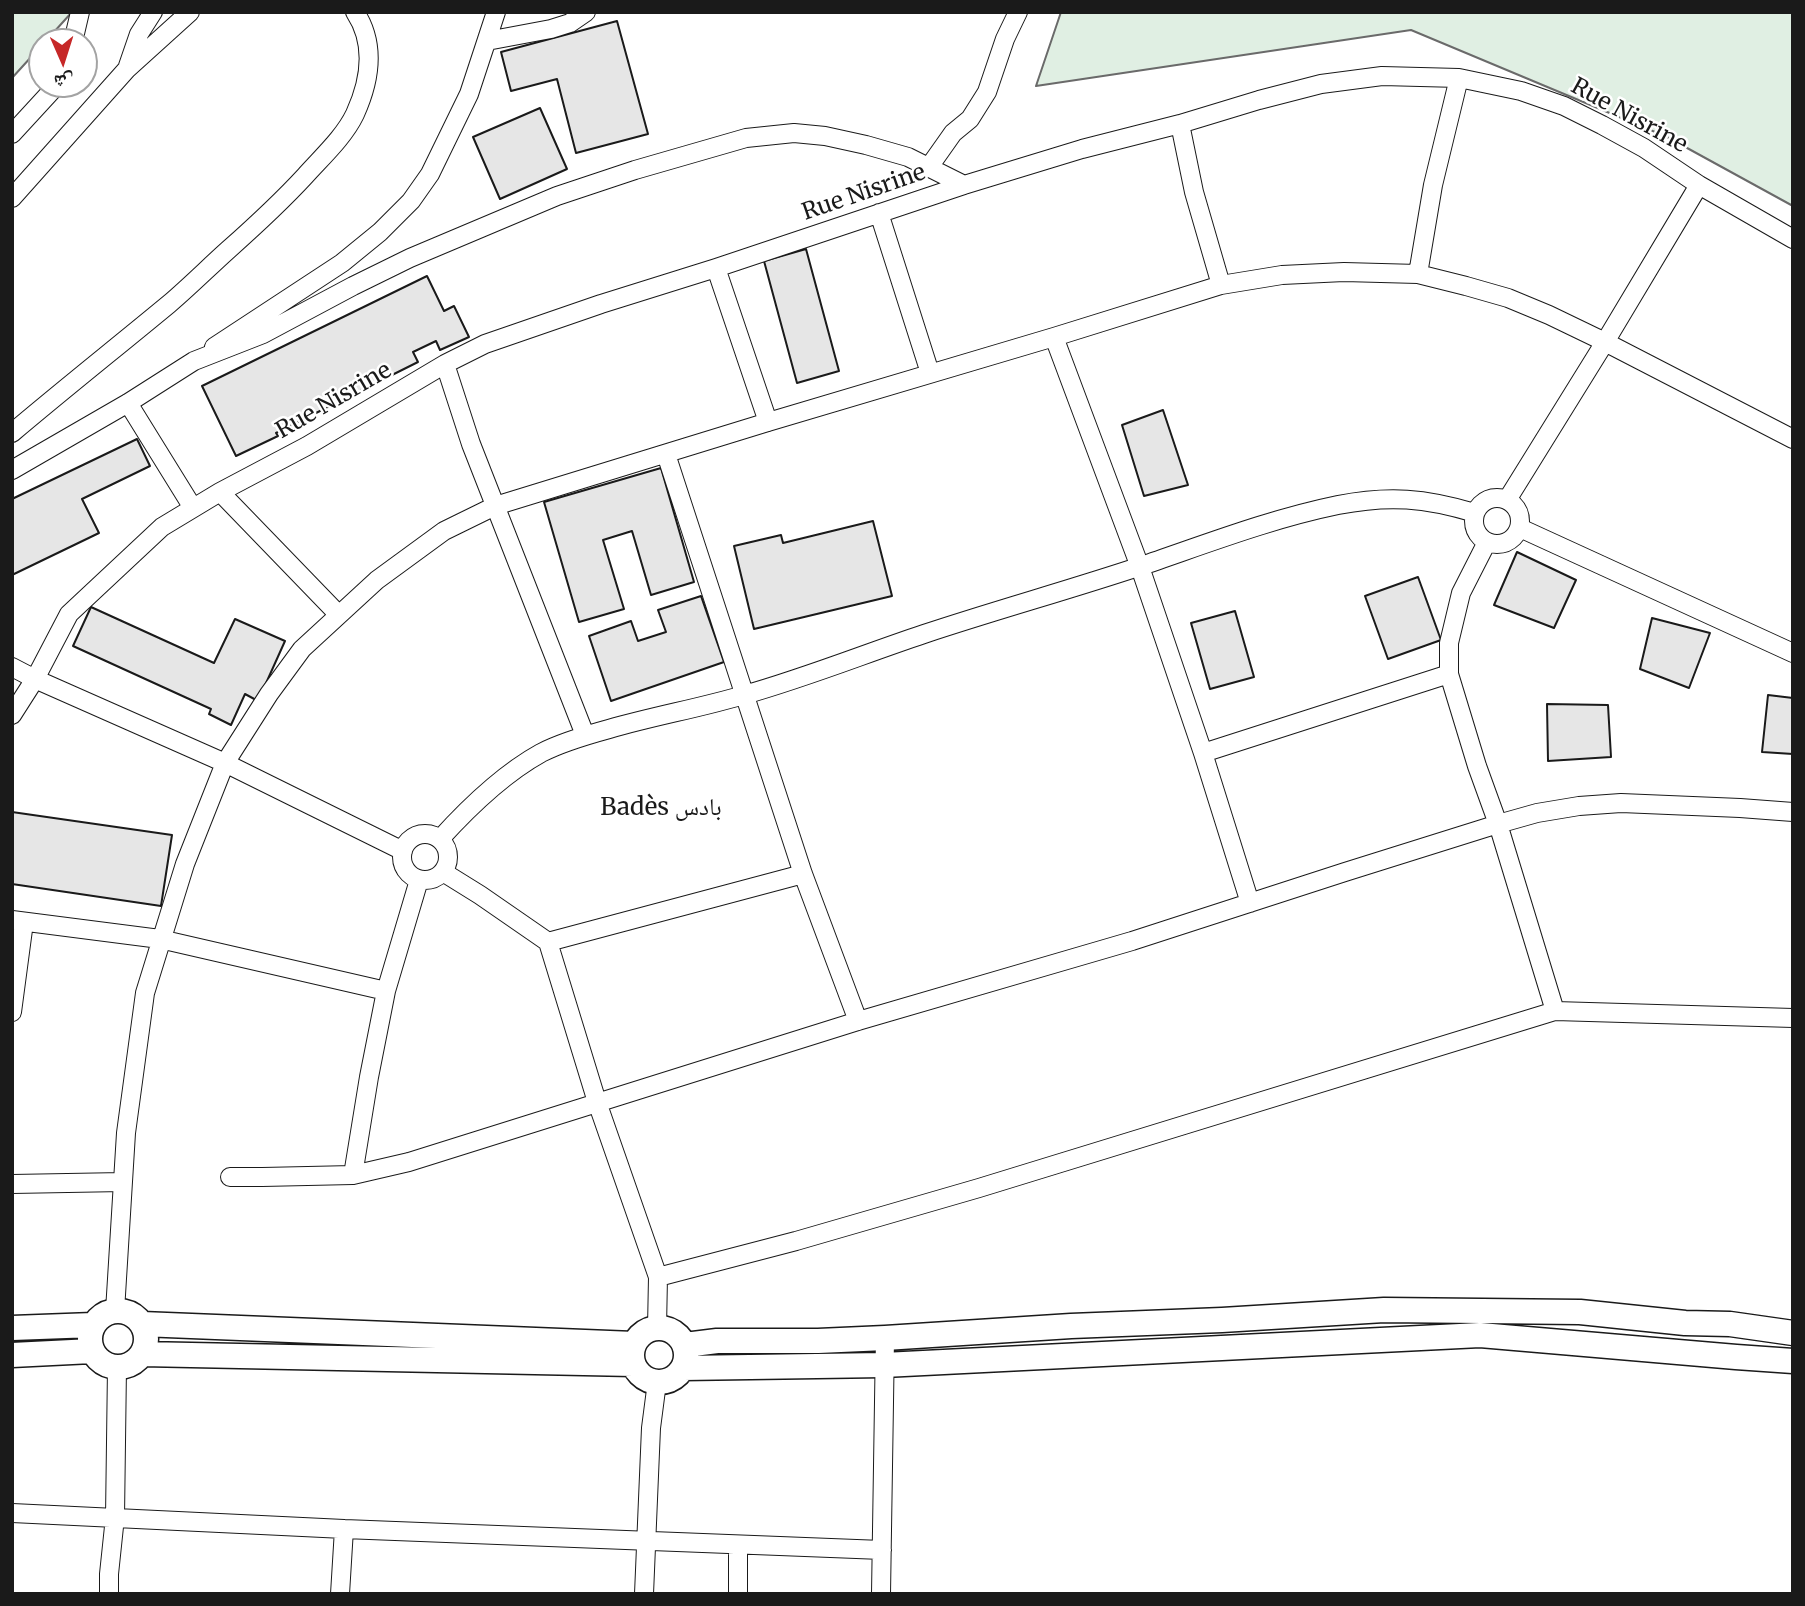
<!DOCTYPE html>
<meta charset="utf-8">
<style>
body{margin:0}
#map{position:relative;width:1805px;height:1606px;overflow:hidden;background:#fff;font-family:Merriweather,"Noto Naskh Arabic",serif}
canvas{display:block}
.frame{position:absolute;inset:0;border:14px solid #1a1a1a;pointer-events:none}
.north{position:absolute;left:28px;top:28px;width:70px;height:70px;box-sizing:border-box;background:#fff;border:2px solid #a3a3a3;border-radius:50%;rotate:177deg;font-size:19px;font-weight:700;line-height:28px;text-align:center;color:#1a1a1a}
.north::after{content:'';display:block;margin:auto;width:24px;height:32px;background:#c62828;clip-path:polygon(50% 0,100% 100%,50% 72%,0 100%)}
</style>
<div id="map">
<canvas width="1805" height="1606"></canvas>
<div class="frame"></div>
<div class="north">ش</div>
</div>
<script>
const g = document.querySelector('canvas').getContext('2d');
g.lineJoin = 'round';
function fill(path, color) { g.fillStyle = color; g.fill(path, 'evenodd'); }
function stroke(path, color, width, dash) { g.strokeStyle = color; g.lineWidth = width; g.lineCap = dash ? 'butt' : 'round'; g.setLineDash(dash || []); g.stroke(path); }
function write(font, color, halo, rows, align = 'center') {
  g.font = font + ' Merriweather,"Noto Naskh Arabic",serif'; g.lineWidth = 5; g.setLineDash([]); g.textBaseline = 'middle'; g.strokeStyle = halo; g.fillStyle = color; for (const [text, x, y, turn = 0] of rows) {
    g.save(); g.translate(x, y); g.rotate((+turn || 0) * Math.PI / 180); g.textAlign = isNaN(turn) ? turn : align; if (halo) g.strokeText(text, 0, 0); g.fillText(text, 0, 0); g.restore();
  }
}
const green = new Path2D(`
 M12,12H72L45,42H42V45L12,78Z
 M1061,12H1793V206L1667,137L1411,30L1036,86Z`);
const building = new Path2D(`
 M617,21L648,134L576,153L557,79L511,91L501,52Z
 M540,108L567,169L500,199L473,137Z
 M806,249L839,371L797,383L764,261Z
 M427,276L444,311L454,306L469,337L440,350L436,341L413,352L418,362L276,433L278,436L236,456L202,386Z
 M1163,410L1188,485L1144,496L1122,425Z
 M137,439L150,466L82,499L99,533L12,575V499Z
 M661,468L694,582L651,595L632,531L603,540L624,609L579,622L544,502Z
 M873,521L892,596L754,629L734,546L781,535L783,543Z
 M1517,552L1576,580L1554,628L1494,605Z
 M1418,577L1441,640L1388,659L1365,596Z
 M701,596L724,662L611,701L589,636L631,621L638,641L666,632L658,610Z
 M91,607L214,663L235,619L285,641L258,701L245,694L231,725L209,714L211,709L73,646Z
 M1235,611L1254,677L1210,689L1191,623Z
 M1652,618L1710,633L1689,688L1640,669Z
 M1768,695L1793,698V754L1762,752Z
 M1547,704L1608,705L1611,757L1548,761Z
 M12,812L172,835L161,906L12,884Z`);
const street = new Path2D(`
 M487,41L551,29L570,23L586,12
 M73,42L80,12
 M128,66L139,34L153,12
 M1180,124L1194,192L1221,285
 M12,134L58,84
 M929,167L953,133L970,119L987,92L1005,39L1018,12
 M12,198L127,69L190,12
 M879,213L930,373
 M716,268L768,422
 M1418,274L1433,185L1459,78
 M1054,337L1140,567L1203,753L1250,903
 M214,347L342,263L380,232L411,201L430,174L469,94L496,12
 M445,364L471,444L585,735
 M128,403L193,508
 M12,433C64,389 117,347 169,304C189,287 208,268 228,250C255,226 281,202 305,176C322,157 344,137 355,114C370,81 376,44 355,12
 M666,454L803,874L858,1021
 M12,470L128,403L194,361L263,334L353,286L410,258L557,196L635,170L746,138L794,133L825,136L866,145L908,157L964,185
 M220,492L338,614
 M1474 521a23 23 0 1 1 46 0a23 23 0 1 1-46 0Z
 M1507,500L1605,342L1699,185
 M1520,528L1793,653
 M1487,542L1461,593L1449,643V674L1477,766L1498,824L1555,1011
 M12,667L35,679L225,763L403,851
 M12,715L35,679L69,614L162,527L220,492L307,446L445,364L485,344L601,304L716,268L964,185L1082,149L1180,124L1259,100L1321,84L1382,76L1459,78L1521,91L1564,106L1602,125L1644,148L1699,185L1793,239
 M1203,753L1449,674
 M402 857a23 23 0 1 1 46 0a23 23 0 1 1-46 0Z
 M440,839C469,807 503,774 541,753C562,742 587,735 609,729C654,716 700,708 744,695C805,678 864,654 924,634C996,610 1069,590 1141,566C1206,544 1270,519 1338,505C1389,495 1425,498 1475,513
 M443,872L480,895L548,942L597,1102L658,1277L657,1328
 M12,920L160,939L386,991
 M548,942L803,874
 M12,1012L24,922
 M353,1175L369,1077L386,991L419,880
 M230,1177H262L353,1175L409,1162L858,1021L1132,941L1345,872L1498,824L1537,813L1579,806L1621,803L1740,808L1793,812
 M12,1184L123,1182
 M658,1277L796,1241L979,1188L1555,1011L1793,1018
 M115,1311L126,1133L145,993L185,864L225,763L269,694L302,649L377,580L444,531L495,506L768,422L1054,337L1221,285L1282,275L1344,272L1418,274L1466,286L1508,298L1549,315L1605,342L1793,439
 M12,1513L344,1529L882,1550
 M109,1594V1574L115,1517L117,1367
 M340,1594L344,1529
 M644,1594L651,1428L657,1382
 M738,1594V1546
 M881,1594L885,1338`);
const secondary = new Path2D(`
 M90 1339a28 28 0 1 1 56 0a28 28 0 1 1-56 0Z
 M142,1324L634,1344
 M632 1355a27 27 0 1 1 54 0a27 27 0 1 1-54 0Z
 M12,1328L93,1325
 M685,1345L717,1341H818L885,1338L1071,1326L1222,1320L1384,1310L1580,1312L1685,1323L1730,1324L1793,1333
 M142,1354L633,1364
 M12,1355L92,1351
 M683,1368L884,1365L1480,1335L1736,1357L1793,1361`);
const streetNames = [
 ["Rue Nisrine",1629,116,29],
 ["Rue Nisrine",864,193,-19],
 ["Rue Nisrine",334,401,-30]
];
const neighbourhoodNames = [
 ["Badès بادس",661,808]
];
fill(green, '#e0efe3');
stroke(green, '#6a6a6a', 2);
fill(building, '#e6e6e6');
stroke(building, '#1a1a1a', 2);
stroke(street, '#1a1a1a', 20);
stroke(secondary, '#1a1a1a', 27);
stroke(street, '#fff', 18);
stroke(secondary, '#fff', 24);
write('23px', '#1a1a1a', '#fff', streetNames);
write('24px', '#1a1a1a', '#fff', neighbourhoodNames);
</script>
